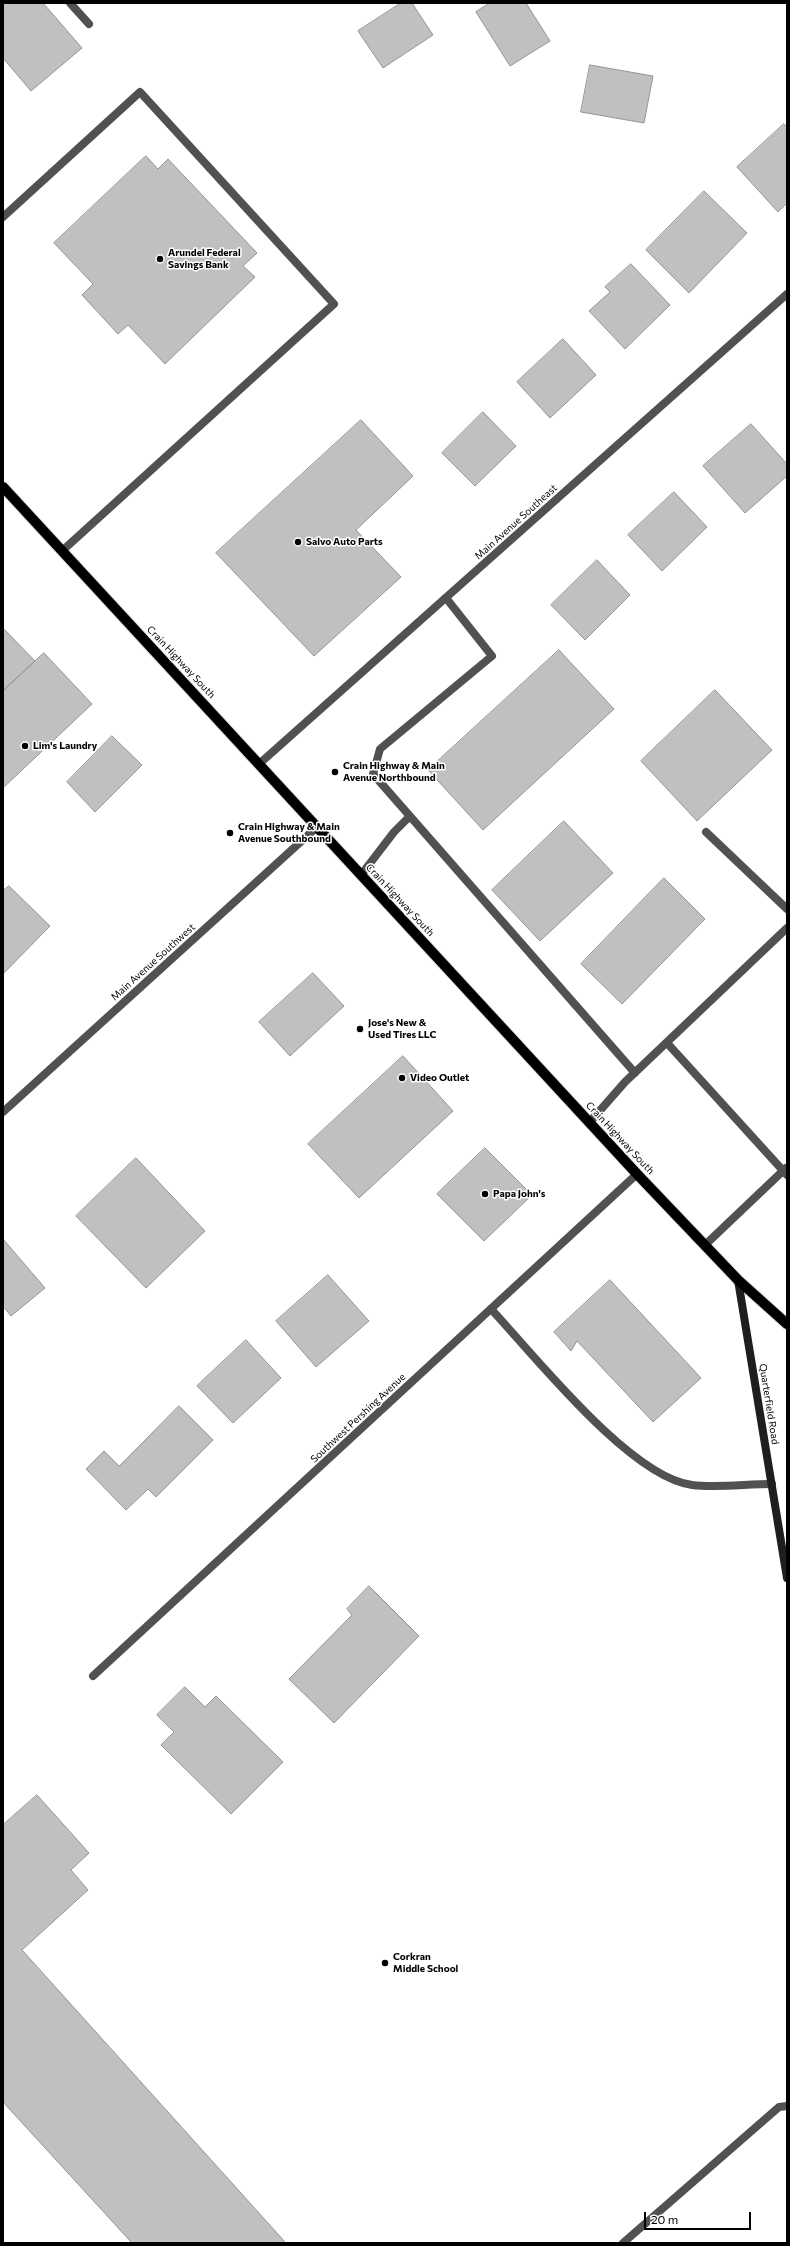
<!DOCTYPE html>
<style>
body{margin:0}
#map{position:relative;width:790px;height:2246px;overflow:hidden;background:#fff;font-family:Commissioner,sans-serif}
canvas{display:block}
.frame{position:absolute;inset:0;border:4px solid #000;pointer-events:none}
.scale{position:absolute;left:644px;top:2212px;width:107px;height:18px;box-sizing:border-box;border:2px solid #000;border-top:0;padding-left:5px;font-size:12px;line-height:14px;white-space:nowrap;color:#000;-webkit-text-stroke:3px #fff;paint-order:stroke}
</style>
<div id="map">
<canvas width="790" height="2246"></canvas>
<div class="frame"></div>
<div class="scale">20 m</div>
</div>
<script>
const g = document.querySelector('canvas').getContext('2d');
g.lineJoin = 'round';
function fill(path, color) { g.fillStyle = color; g.fill(path, 'evenodd'); }
function stroke(path, color, width, dash) { g.strokeStyle = color; g.lineWidth = width; g.lineCap = dash ? 'butt' : 'round'; g.setLineDash(dash || []); g.stroke(path); }
function write(font, color, halo, rows, align = 'center') {
  g.font = font + ' Commissioner,sans-serif'; g.lineWidth = 3; g.setLineDash([]); g.textBaseline = 'middle'; g.strokeStyle = halo; g.fillStyle = color; for (const [text, x, y, turn = 0] of rows) {
    g.save(); g.translate(x, y); g.rotate((+turn || 0) * Math.PI / 180); g.textAlign = isNaN(turn) ? turn : align; if (halo) g.strokeText(text, 0, 0); g.fillText(text, 0, 0); g.restore();
  }
}
const building = new Path2D(`
 M3,3H43L82,48L31,91L3,58Z
 M401,3H412L433,35L383,68L358,31Z
 M490,3H526L550,41L510,66L476,12Z
 M590,65L653,76L644,123L581,112Z
 M784,124L787,128V203L778,212L737,167Z
 M146,156L158,169L168,159L257,253L243,266L255,277L165,364L128,325L118,334L82,295L93,284L54,243Z
 M704,191L747,233L689,293L646,250Z
 M631,264L670,305L625,349L589,311L610,292L605,287Z
 M563,339L596,375L550,418L517,382Z
 M483,412L516,446L475,486L442,453Z
 M361,420L413,476L356,530L401,577L314,656L216,553Z
 M751,424L787,464V476L745,513L703,466Z
 M674,492L707,527L662,571L628,535Z
 M597,560L630,595L585,640L551,605Z
 M3,628L35,661L3,691Z
 M559,650L614,709L483,830L428,770Z
 M44,653L92,704L3,788V691Z
 M715,690L772,750L697,821L641,761Z
 M112,736L142,765L95,812L67,782Z
 M564,821L613,873L540,941L492,890Z
 M664,878L705,919L622,1004L581,964Z
 M9,886L50,926L3,974V891Z
 M313,973L344,1006L290,1056L259,1022Z
 M403,1056L453,1111L359,1198L308,1144Z
 M485,1148L532,1195L484,1241L437,1194Z
 M136,1158L205,1231L146,1288L76,1216Z
 M3,1239L45,1288L11,1316L3,1306Z
 M328,1275L369,1321L316,1367L276,1321Z
 M610,1280L701,1378L653,1422L577,1341L571,1351L554,1332Z
 M246,1340L281,1378L233,1423L197,1386Z
 M179,1406L213,1440L156,1497L148,1489L126,1510L86,1469L104,1451L119,1466Z
 M369,1586L419,1636L334,1723L289,1679L352,1615L347,1609Z
 M185,1687L205,1707L216,1696L283,1762L231,1814L161,1745L174,1732L157,1715Z
 M37,1795L89,1853L71,1870L88,1890L22,1950L286,2243H132L3,2102V1825Z`);
const service = new Path2D(`
 M3,217L140,92L334,304L62,551
 M446,598L492,656L380,749L373,774L635,1073
 M706,832L787,909
 M361,875L394,832L410,816
 M668,1044L787,1175
 M589,1123L625,1082L787,928
 M705,1245L786,1168
 M491,1309C534,1355 630,1477 692,1485C718,1488 746,1484 772,1484
 M623,2243L779,2107L787,2106`);
const minor = new Path2D(`
 M70,3L89,24
 M259,764L787,294
 M3,1112L317,827
 M93,1676L637,1174`);
const secondary = new Path2D(`
 M738,1280L787,1578`);
const primary = new Path2D(`
 M3,487L637,1174L738,1280L787,1324`);
const markers = [
 [160,259,4,"#000"],
 [298,542,4,"#000"],
 [25,746,4,"#000"],
 [335,772,4,"#000"],
 [230,833,4,"#000"],
 [360,1029,4,"#000"],
 [402,1078,4,"#000"],
 [485,1194,4,"#000"],
 [385,1963,4,"#000"]
];
const poiNames = [
 ["Arundel Federal",168,253],
 ["Savings Bank",168,265],
 ["Salvo Auto Parts",306,542],
 ["Lim's Laundry",33,746],
 ["Crain Highway & Main",343,766],
 ["Avenue Northbound",343,778],
 ["Crain Highway & Main",238,827],
 ["Avenue Southbound",238,839],
 ["Jose's New &",368,1023],
 ["Used Tires LLC",368,1035],
 ["Video Outlet",410,1078],
 ["Papa John's",493,1194],
 ["Corkran",393,1957],
 ["Middle School",393,1969]
];
const streetNames = [
 ["Main Avenue Southeast",516,522,-42],
 ["Crain Highway South",181,662,47],
 ["Crain Highway South",400,900,47],
 ["Main Avenue Southwest",153,962,-42],
 ["Crain Highway South",620,1138,47],
 ["Quarterfield Road",769,1404,81],
 ["Southwest Pershing Avenue",358,1418,-43]
];
fill(building, '#c0c0c0');
stroke(building, '#959595', 1);
stroke(primary, '#dbdbdb', 12);
stroke(service, '#515151', 8);
stroke(minor, '#515151', 8);
stroke(secondary, '#1e1e1e', 8);
stroke(primary, '#000', 10);
for (const [x, y, r, color] of markers) { const dot = new Path2D(); dot.arc(x, y, r, 0, 2 * Math.PI); g.fillStyle = color; g.fill(dot); stroke(dot, '#fff', 1.5); }
write('bold 10px', '#000', '#fff', poiNames, 'left');
write('10px', '#000', '#fff', streetNames);
</script>
